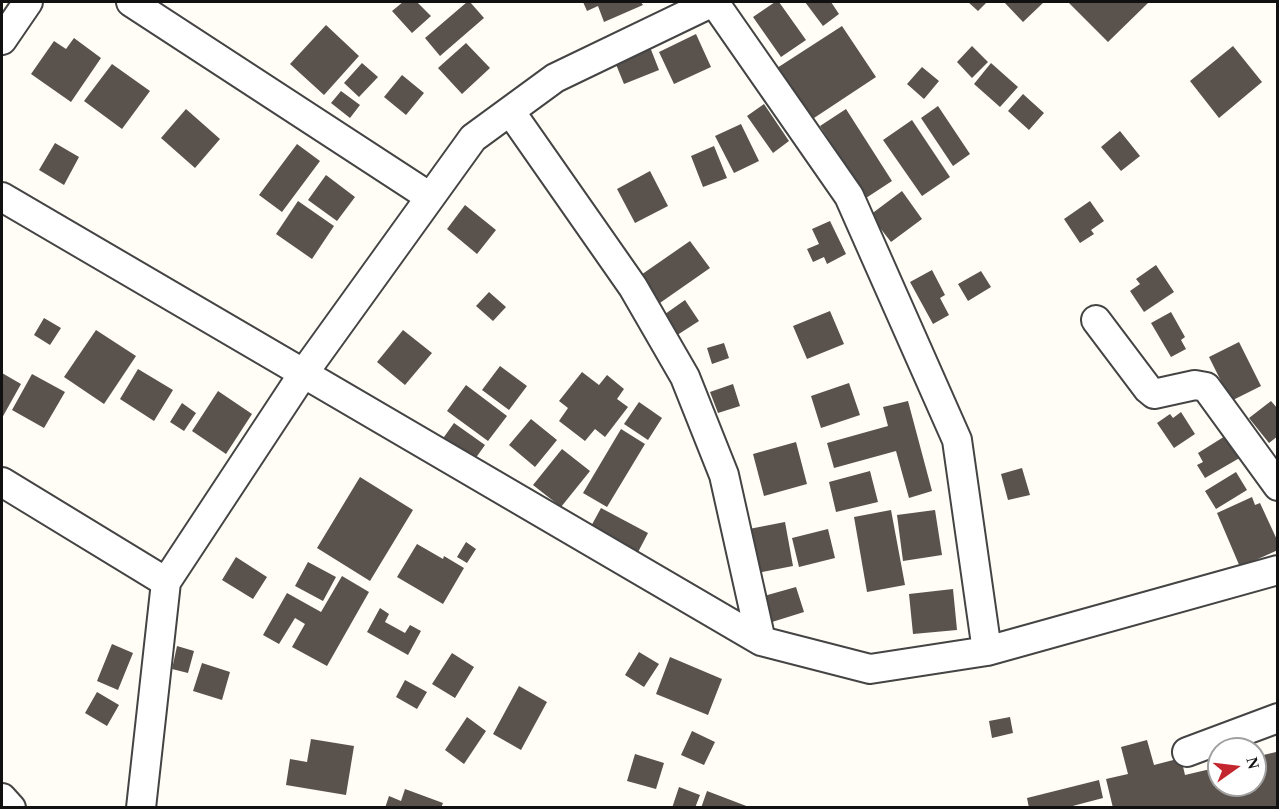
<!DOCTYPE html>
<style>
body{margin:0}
#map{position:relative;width:1279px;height:809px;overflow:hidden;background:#fffdf5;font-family:Georgia,serif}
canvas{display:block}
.frame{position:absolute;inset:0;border:3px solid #111;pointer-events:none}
.north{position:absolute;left:1207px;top:737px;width:60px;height:60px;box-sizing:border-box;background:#fff;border:2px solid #a0a0a0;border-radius:50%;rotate:76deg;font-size:16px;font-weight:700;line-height:24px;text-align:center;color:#111}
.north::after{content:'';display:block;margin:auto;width:21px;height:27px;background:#c4262e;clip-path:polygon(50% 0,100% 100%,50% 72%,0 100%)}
</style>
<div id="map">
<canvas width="1279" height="809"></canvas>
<div class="frame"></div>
<div class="north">N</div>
</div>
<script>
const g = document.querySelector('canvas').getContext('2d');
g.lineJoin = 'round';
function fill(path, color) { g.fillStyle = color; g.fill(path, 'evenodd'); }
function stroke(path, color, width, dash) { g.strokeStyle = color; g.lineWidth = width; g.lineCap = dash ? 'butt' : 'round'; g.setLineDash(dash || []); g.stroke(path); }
const building = new Path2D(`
 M403,2H417L431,16L412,33L392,11Z
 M467,2H470L484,18L440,56L425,38Z
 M583,2H641L643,5L604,22L598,6L587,11Z
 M775,2H779L806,40L781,57L753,17Z
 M805,2H831L839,14L823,26Z
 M968,2H987L978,11Z
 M1004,2H1044L1023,22Z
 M1068,2H1149L1108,42Z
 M326,25L359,56L324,95L290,64Z
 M842,26L876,77L811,120L777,68Z
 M696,34L711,67L674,84L659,52Z
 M74,38L101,58L71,102L31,74L54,41L66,49Z
 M466,43L490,68L462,94L438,68Z
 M972,46L988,62L972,78L957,62Z
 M1233,46L1262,82L1219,118L1190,81Z
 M650,47L659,70L624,84L615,62Z
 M362,63L378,77L359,97L344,83Z
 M991,63L1018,87L1000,107L974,84Z
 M112,64L150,91L122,129L84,101Z
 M922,67L939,81L924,99L907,84Z
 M402,75L424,93L406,115L384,97Z
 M341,91L360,105L350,118L331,103Z
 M1023,94L1044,113L1029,130L1008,111Z
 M764,104L789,141L773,153L747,116Z
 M938,106L970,154L953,166L921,118Z
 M186,109L220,139L195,168L161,138Z
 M846,109L892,181L866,198L820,126Z
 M912,120L950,177L922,196L883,140Z
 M741,124L759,161L734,173L715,136Z
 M1120,131L1140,156L1121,171L1101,147Z
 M55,143L79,157L64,185L39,170Z
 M297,144L320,161L282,212L259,195Z
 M714,146L727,178L703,187L691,156Z
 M650,171L668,206L635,223L617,189Z
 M326,175L355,197L337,221L308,200Z
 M902,191L922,219L891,242L870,215Z
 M298,201L334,226L312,259L276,234Z
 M1090,201L1104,221L1091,230L1094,234L1080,243L1064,219Z
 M465,205L496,230L477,254L447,229Z
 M830,221L846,254L827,264L824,257L813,262L807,249L819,244L812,229Z
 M690,241L710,268L657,305L638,277Z
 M1156,265L1174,292L1144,312L1130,291L1140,284L1136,279Z
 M932,270L945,295L940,298L949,315L933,324L910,282Z
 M981,271L991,287L968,301L958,284Z
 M489,292L506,307L493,321L476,306Z
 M685,300L699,321L671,339L658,319Z
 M830,311L844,344L807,359L793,326Z
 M1171,312L1185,337L1181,340L1186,349L1171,357L1151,323Z
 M44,318L61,328L50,345L34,335Z
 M96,330L136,356L104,404L64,377Z
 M403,330L432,353L405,385L377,362Z
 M1239,342L1261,386L1231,401L1209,357Z
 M724,343L729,358L712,364L707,348Z
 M500,366L527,386L509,410L482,390Z
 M138,369L173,390L154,421L120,399Z
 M582,372L599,385L607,375L624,389L617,399L628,407L605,437L595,429L585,441L559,421L568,408L559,401Z
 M2,373L21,384L2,418Z
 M32,374L65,392L44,428L12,410Z
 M849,383L860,415L821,428L811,396Z
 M733,384L740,406L718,413L710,392Z
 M466,385L507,416L488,441L447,411Z
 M218,391L252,414L226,454L192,431Z
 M908,401L932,491L909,498L896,451L834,468L827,443L888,426L883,407Z
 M1271,401L1278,409V436L1269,443L1249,418Z
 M639,402L662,418L648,440L624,424Z
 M182,403L196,413L184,431L170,422Z
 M1181,412L1195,434L1174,448L1157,423L1170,414L1173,418Z
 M531,419L557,440L535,467L509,445Z
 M454,423L485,445L470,466L439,444Z
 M621,429L645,444L607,507L583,493Z
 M1230,433L1243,456L1205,478L1197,465L1203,462L1198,453Z
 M796,442L807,484L764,496L753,454Z
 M562,449L590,471L561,507L533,485Z
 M1022,468L1030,495L1008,500L1001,474Z
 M870,471L878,502L836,512L829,482Z
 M1236,472L1247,490L1216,509L1205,491Z
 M360,477L413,510L370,581L317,548Z
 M1252,497L1255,505L1260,503L1278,542V550L1240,567L1217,513Z
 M601,508L648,533L636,556L589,530Z
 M891,510L905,585L867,592L854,517Z
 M935,510L942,555L903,561L897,515Z
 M785,522L793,566L757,573L749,529Z
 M828,529L835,558L799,567L792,538Z
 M466,542L476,549L467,563L457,557Z
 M417,544L443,559L444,556L464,568L443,604L397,577Z
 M236,557L267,577L253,599L222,580Z
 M308,562L336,577L323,601L295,586Z
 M342,576L369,592L327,666L292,647L305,624L295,618L279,644L263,635L287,593L321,612Z
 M796,587L804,612L772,622L764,596Z
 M953,589L957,630L913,634L909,594Z
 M380,608L389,614L385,622L405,633L410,625L421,631L408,655L367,632Z
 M112,644L133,653L118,690L97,681Z
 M177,646L194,651L188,673L172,669Z
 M639,652L659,664L644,687L625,675Z
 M452,653L474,667L455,698L432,684Z
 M670,657L722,679L708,715L656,694Z
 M202,663L230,672L222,700L193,691Z
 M405,680L427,692L417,709L396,697Z
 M519,686L547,702L521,750L493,734Z
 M97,692L119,705L107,726L85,713Z
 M467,717L486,731L464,764L445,750Z
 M1010,717L1013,733L992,738L989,721Z
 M692,731L715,742L704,765L681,755Z
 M311,739L354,746L346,795L286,785L290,759L307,762Z
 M1147,740L1154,765L1181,758L1185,775L1219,767V785H1255V757L1276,752L1278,808H1113L1106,779L1128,774L1121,747Z
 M635,754L664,763L656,789L627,781Z
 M1099,780L1103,798L1065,808H1029L1027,798Z
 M679,787L700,795L695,808H672Z
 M405,789L443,803L441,808H385L389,796L401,801Z
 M707,791L749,807V808H701Z`);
const minor = new Path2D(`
 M131,2L430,197
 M714,2L849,196L957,440L987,651
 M2,40L28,2
 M510,111L633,287L685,377L724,475L761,641
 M2,197L761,641L870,669L987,651L1278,570
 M1096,320L1148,389L1154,394L1195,385L1206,387L1278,486
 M2,482L166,582L303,374L473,138L555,78L713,2
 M1187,752L1278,718
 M2,798L11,808
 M141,808L166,582`);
fill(building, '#5a524d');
stroke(minor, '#444', 32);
stroke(minor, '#fff', 28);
</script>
